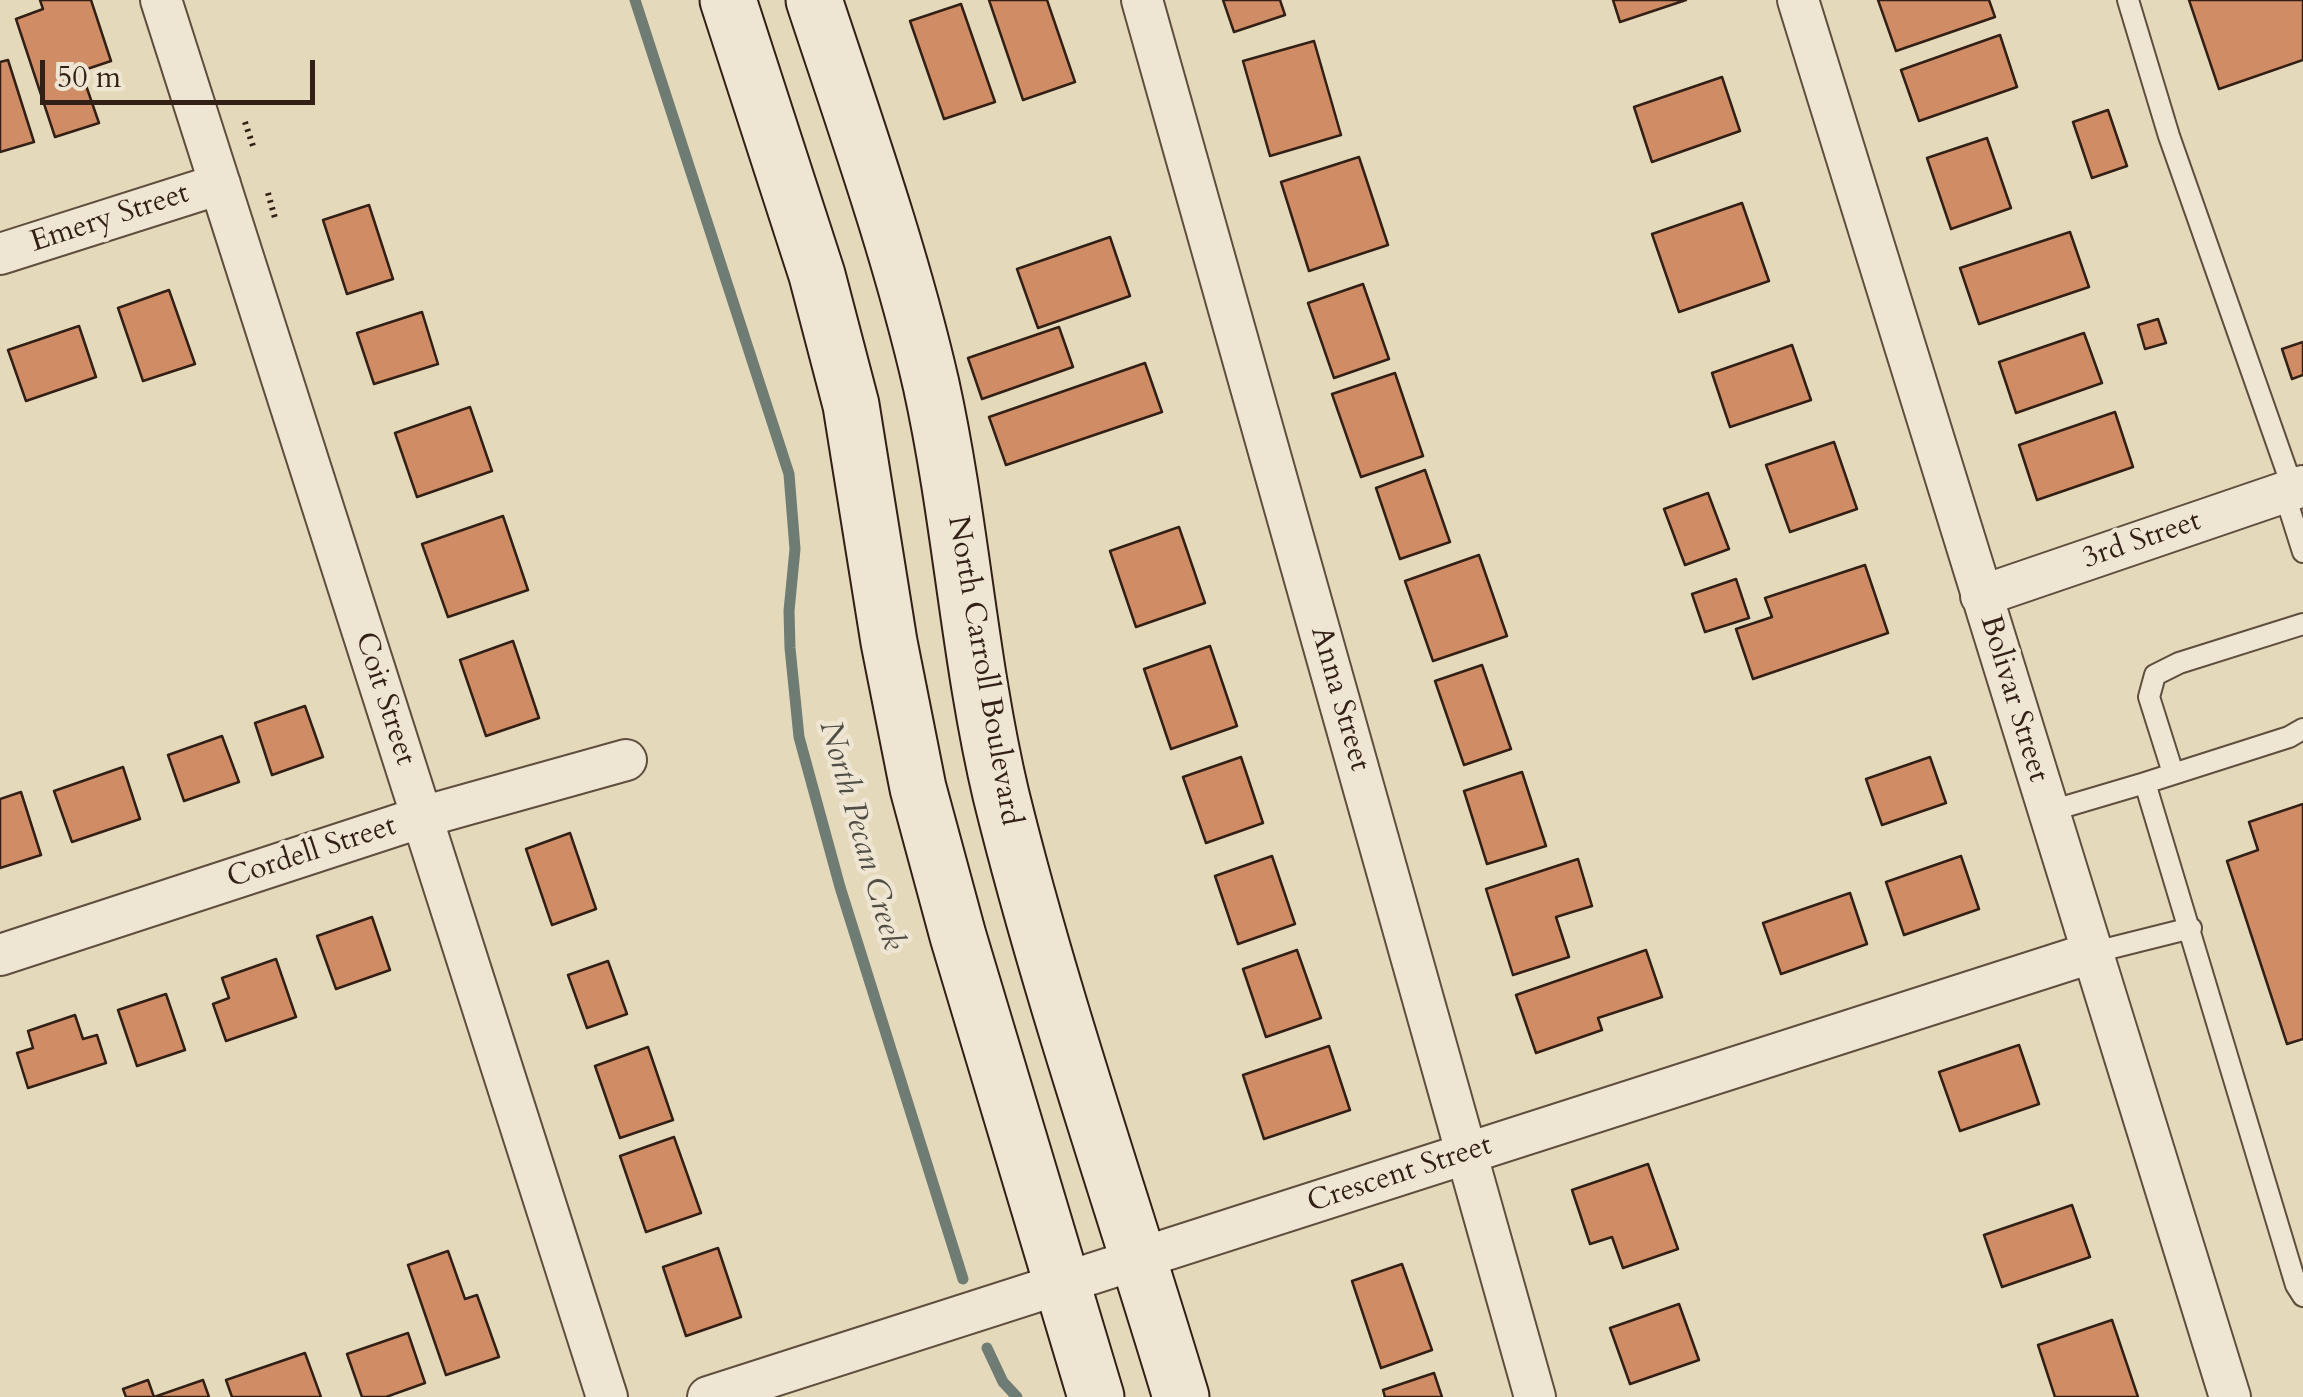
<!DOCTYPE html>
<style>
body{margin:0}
#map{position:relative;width:2303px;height:1397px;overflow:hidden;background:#e5d9bb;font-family:Cardo,serif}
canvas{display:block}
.scale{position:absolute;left:40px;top:60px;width:275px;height:45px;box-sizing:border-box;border:5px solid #321f15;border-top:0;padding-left:12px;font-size:30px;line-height:35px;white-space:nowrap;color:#321f15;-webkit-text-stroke:8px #eee6d3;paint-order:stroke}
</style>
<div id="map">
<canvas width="2303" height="1397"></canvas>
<div class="scale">50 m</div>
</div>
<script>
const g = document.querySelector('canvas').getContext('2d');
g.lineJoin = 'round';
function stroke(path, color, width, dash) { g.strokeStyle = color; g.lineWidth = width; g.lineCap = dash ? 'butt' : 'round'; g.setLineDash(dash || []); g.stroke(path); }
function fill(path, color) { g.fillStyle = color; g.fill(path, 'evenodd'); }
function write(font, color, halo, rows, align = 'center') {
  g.font = font + ' Cardo,serif'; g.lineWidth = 9; g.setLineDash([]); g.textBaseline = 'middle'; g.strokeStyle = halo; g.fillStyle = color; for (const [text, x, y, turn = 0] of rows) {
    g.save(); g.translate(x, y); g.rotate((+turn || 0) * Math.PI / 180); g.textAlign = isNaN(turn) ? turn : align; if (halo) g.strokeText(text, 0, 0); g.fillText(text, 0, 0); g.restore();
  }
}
const stream = new Path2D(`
 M635,0L789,474L795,549L789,611L790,648L799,737L840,887L963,1279
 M987,1348L1003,1382L1017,1397`);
const building = new Path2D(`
 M40,0H91L111,61L81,71L99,123L55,137L16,19L43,9Z
 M989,0H1047L1075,82L1023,100Z
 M1223,0H1280L1285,15L1234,32Z
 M1613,0H1686L1620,22Z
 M1878,0H1989L1995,17L1896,51Z
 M2189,0H2303V60L2219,89Z
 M961,4L995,102L944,119L910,21Z
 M2000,35L2017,87L1919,121L1901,70Z
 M1314,41L1341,135L1270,156L1243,61Z
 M8,60L34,142L0,152V62Z
 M1722,77L1740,131L1652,162L1634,107Z
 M2108,110L2127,166L2092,178L2073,122Z
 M1987,138L2011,208L1951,229L1927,158Z
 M1359,157L1388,245L1309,271L1281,182Z
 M1742,203L1769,281L1679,312L1652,234Z
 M369,205L393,279L347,294L323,220Z
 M2070,232L2089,287L1979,324L1960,268Z
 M1110,237L1130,296L1038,328L1017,269Z
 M1363,284L1389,359L1334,378L1308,303Z
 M169,290L195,364L143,381L118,308Z
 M422,312L438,364L374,384L357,333Z
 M2158,319L2166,343L2145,349L2138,325Z
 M79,326L96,377L26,401L8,350Z
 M1059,327L1073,367L982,399L968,358Z
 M2084,333L2102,383L2016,413L1999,362Z
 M2303,342V375L2292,379L2282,349Z
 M1792,345L1811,400L1730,427L1712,373Z
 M1145,363L1162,412L1006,465L989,417Z
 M1395,373L1423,456L1361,477L1332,394Z
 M470,407L492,471L417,497L395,433Z
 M2115,412L2133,467L2037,500L2019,445Z
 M1834,442L1857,509L1790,532L1766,465Z
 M1425,470L1450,542L1400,559L1376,488Z
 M1708,493L1729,549L1685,565L1664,509Z
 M503,516L528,590L448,617L422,544Z
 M1179,527L1205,603L1136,627L1110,551Z
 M1479,555L1507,636L1433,661L1405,581Z
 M1865,565L1888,633L1753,679L1736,629L1772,617L1765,598Z
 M1736,579L1749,618L1705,632L1692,594Z
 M513,641L539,718L486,736L460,660Z
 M1210,646L1237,726L1171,749L1144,669Z
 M1482,665L1511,749L1464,765L1435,681Z
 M305,706L323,757L272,775L255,723Z
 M222,736L239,782L184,801L168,755Z
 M1241,757L1263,823L1206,843L1183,777Z
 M1930,757L1946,803L1882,825L1866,779Z
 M123,767L140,819L72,842L54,791Z
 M1522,772L1546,846L1487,864L1464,791Z
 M21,792L41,855L0,868V799Z
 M2303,804V1039L2287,1044L2227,861L2258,850L2249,822Z
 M570,833L596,909L552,925L526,849Z
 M1272,856L1295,924L1238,944L1215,876Z
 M1961,856L1979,909L1904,935L1886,882Z
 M1578,859L1592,906L1556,917L1569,957L1513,975L1486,889Z
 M1850,893L1867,944L1781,974L1763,923Z
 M372,917L390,970L336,989L317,936Z
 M1297,950L1321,1018L1266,1037L1243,969Z
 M1646,950L1662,997L1598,1018L1602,1030L1536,1053L1516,995Z
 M276,959L296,1017L226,1041L213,1004L229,998L222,978Z
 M608,961L627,1014L587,1028L568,975Z
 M166,994L185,1050L137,1066L118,1010Z
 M75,1015L83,1039L97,1035L106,1063L28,1088L17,1053L33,1048L28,1031Z
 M2019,1045L2039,1104L1960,1131L1939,1072Z
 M1329,1046L1350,1110L1264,1139L1243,1075Z
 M648,1047L673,1120L620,1138L595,1066Z
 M674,1137L701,1213L646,1232L620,1156Z
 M1648,1164L1678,1249L1623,1268L1612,1237L1590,1244L1572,1190Z
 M2072,1205L2090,1257L2002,1287L1984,1235Z
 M718,1248L741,1317L686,1336L663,1267Z
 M448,1251L465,1299L477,1295L499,1357L446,1375L408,1265Z
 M1402,1264L1432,1350L1381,1368L1352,1281Z
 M1679,1304L1699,1360L1630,1384L1610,1328Z
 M2112,1320L2138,1397H2055L2038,1345Z
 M408,1333L425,1383L386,1397H362L347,1354Z
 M305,1353L321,1397H232L226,1380Z
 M1434,1373L1442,1397H1385L1383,1390Z
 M148,1380L154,1397H126L123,1389Z
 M203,1380L209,1397H154Z`);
const path = new Path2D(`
 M245,122L253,146
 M268,193L275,218`);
const service = new Path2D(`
 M2128,0L2169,136L2293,489
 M2284,492L2303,552
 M2303,729L2289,737L2145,783L2296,1285L2303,1296
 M2173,773L2149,697L2155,675L2179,663L2303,624
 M2047,812L2145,783
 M2091,953L2191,928`);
const minor = new Path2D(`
 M161,0L607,1397
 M1142,0L1535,1397
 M1798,0L2230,1397
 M0,254L220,184
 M1981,596L2303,486
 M0,955L422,817L626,760
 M708,1397L2091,953`);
const secondary = new Path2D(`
 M728,0L817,275L851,405L889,642L918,788L958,936L1096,1397
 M814,0C856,127 901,254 931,384C961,520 969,660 1001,795C1051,998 1121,1197 1181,1397`);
const streetNames = [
 ["Emery Street",110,219,-18],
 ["3rd Street",2142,541,-19],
 ["North Carroll Boulevard",983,671,80],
 ["Coit Street",384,699,72],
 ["Anna Street",1339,699,74],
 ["Bolivar Street",2013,699,73],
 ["Cordell Street",312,853,-18],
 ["Crescent Street",1400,1175,-18]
];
const waterNames = [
 ["North Pecan Creek",860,836,74]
];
stroke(stream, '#6e7c74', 11);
fill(building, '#d08c65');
stroke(building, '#321f15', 2.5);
stroke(service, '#5f4e3e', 24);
stroke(minor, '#5f4e3e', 44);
stroke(secondary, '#321f15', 59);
stroke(path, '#321f15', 6, [2.5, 5]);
stroke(service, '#eee6d3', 20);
stroke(minor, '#eee6d3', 40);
stroke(secondary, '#eee6d3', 55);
write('30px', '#321f15', '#eee6d3', streetNames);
write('italic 32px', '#504e44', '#eee6d3', waterNames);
</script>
